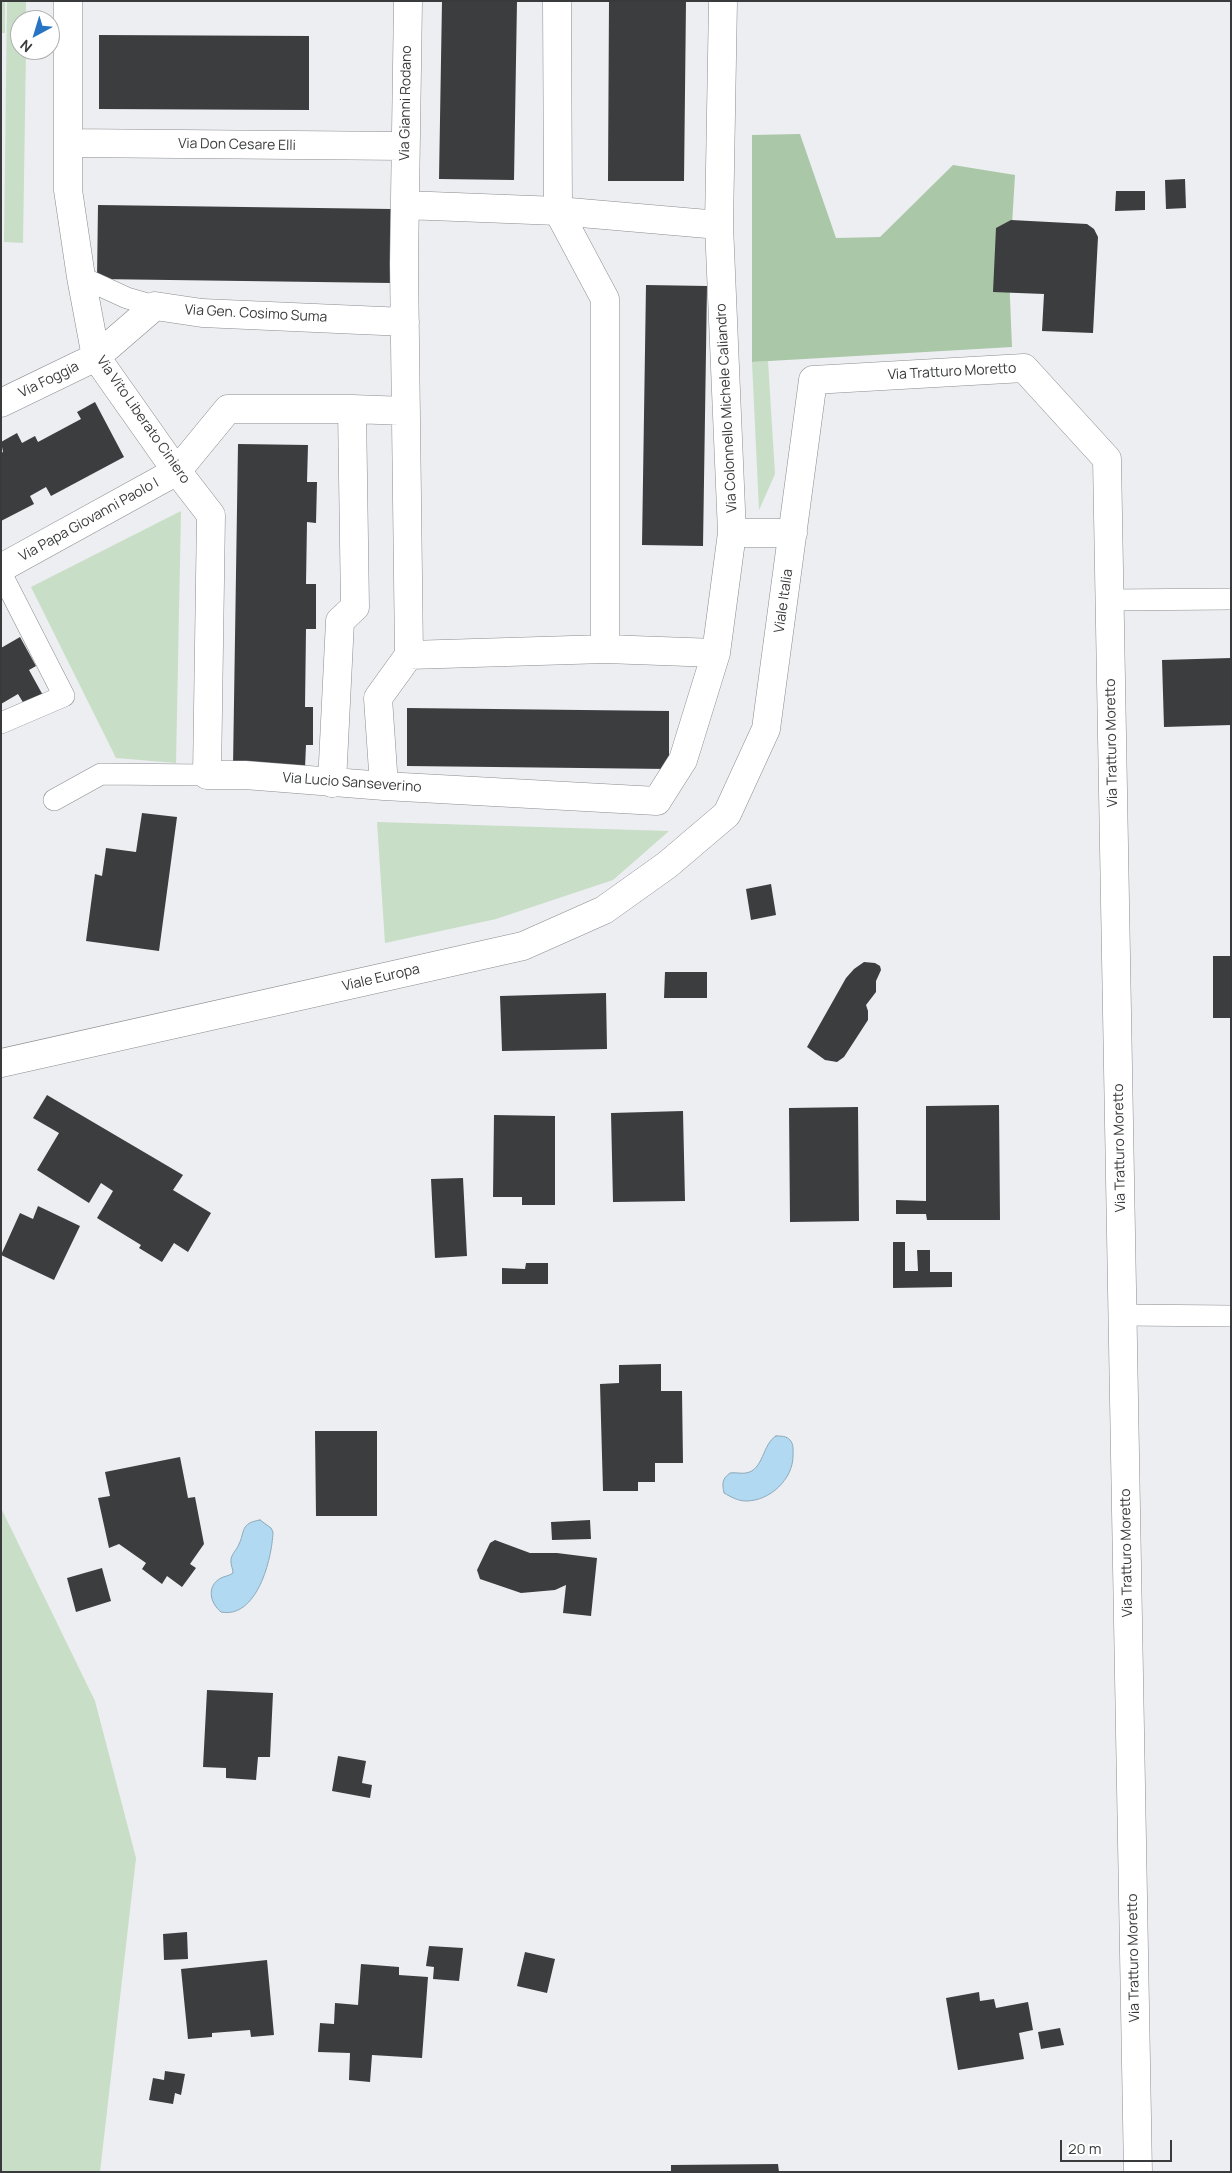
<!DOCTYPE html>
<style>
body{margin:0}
#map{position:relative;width:1232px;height:2173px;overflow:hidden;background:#eceef1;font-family:Manrope,sans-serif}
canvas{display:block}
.frame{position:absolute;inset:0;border:2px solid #393a3b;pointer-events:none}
.north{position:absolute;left:10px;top:10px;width:50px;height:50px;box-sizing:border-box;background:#fff;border:1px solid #b0b0b1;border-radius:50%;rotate:219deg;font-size:14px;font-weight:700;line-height:20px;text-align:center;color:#393a3b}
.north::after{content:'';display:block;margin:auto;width:18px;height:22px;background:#2874c4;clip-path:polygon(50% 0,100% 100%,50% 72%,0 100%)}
.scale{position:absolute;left:1060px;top:2140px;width:112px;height:22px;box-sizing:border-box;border:2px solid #393a3b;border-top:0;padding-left:6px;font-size:15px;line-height:18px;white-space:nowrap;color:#393a3b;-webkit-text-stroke:4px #fff;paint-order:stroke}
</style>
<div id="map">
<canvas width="1232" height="2173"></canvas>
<div class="frame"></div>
<div class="north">N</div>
<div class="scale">20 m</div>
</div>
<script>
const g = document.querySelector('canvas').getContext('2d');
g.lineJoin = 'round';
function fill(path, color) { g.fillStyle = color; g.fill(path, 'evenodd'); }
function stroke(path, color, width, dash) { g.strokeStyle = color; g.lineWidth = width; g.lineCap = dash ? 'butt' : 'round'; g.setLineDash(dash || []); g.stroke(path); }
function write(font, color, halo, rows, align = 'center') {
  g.font = font + ' Manrope,sans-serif'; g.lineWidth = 5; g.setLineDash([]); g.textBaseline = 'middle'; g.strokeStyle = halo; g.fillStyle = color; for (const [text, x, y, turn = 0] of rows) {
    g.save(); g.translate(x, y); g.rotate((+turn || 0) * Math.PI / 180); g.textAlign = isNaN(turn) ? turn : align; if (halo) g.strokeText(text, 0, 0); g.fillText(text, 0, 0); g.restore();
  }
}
const green = new Path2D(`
 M1,1H5V33H1Z
 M7,1H26V20H20V50H26L23,243L4,242Z
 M768,361L775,474L759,510L752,362Z
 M181,511L176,763L116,758L31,587Z
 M377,822L669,831L613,880L496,919L385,943Z
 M1,1508L95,1701L136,1858L100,2172H1Z`);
const forest = new Path2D(`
 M800,134L836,238L880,237L953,165L1015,175L1009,274L1012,347L752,362V135Z`);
const water = new Path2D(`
 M776,1436C781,1436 787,1436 790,1440C794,1444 793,1451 793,1456C793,1479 770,1501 746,1501C738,1501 731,1497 724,1493C722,1483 722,1479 730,1473C735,1472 741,1474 746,1473C764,1470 762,1444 776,1436Z
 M260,1520L271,1528L273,1532C272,1559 257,1619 221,1612C210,1603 206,1586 221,1578C225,1576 229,1576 233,1573C233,1569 231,1566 231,1562C230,1555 237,1550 239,1544C245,1532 240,1523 260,1520Z`);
const building = new Path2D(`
 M442,1H517L514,180L439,179Z
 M609,1H686L684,181H608Z
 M99,35L309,36V110L99,109Z
 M1185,179L1186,208L1166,209L1165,180Z
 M1116,191H1145V210L1115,211Z
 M98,205L391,209V283L97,279Z
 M1011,220L1087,224L1094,229L1098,237L1093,333L1042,331L1044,294L993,292L996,228Z
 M646,285L707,286L703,546L642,545Z
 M95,402L124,457L51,496L46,487L30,496L34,504L1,521V453L3,452L1,442L17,433L22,443L35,436L38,442L81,419L77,412Z
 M238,444L308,445L307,482H317L316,523L307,522L306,584H316V629H306L305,707H313V745H306L305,768L233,767Z
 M20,637L36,666L29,670L45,699L27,709L18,694L1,704V648Z
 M1231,658V725L1164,727L1162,660Z
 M407,708L669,711V769L407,766Z
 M142,813L177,817L159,951L86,941L95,874L102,876L106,848L136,852Z
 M771,884L776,915L751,920L746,889Z
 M1213,956H1231V1018H1213Z
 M864,962L875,963L880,966L881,970L876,981V992L866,1005L868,1011V1020L844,1057L837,1062L825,1060L807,1047L846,978L854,969Z
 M665,972H707V998H664Z
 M606,993L607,1049L502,1051L500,996Z
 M47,1095L183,1175L173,1190L211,1213L188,1252L174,1243L162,1262L139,1248L141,1245L97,1218L113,1191L101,1183L89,1203L37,1170L59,1133L33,1118Z
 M999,1105L1000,1220H927L926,1214H896V1200L926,1201V1106Z
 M858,1107L859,1221L790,1222L789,1108Z
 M683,1111L685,1201L613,1202L611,1113Z
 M494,1115L555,1116V1205H522V1197H493Z
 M463,1178L467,1256L435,1258L431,1179Z
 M38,1206L80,1226L54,1280L1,1255L20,1213L33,1219Z
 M893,1242H905V1271H918L917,1250H930V1272H952V1287L893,1288Z
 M526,1263H548V1284H502V1268L525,1269Z
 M661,1364V1391H682L683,1463H655V1482H638V1491H603L600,1384L619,1383V1365Z
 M315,1431H377V1516H316Z
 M180,1457L188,1498L195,1497L204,1544L190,1564L196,1568L182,1587L167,1576L162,1584L142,1569L146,1563L119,1544L109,1548L98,1498L110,1496L105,1472Z
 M590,1520L591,1539L552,1540L551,1522Z
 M495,1540L530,1553H557L597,1558L591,1616L563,1613L566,1585L555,1590L521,1593L480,1579L477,1570L490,1543Z
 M102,1568L111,1601L76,1612L67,1578Z
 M207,1690L273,1693L270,1757H258L256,1780L226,1778V1768L203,1767Z
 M338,1756L366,1761L362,1783L372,1785L370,1798L332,1791Z
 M187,1932L188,1959L164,1960L163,1934Z
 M429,1946L463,1948L459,1981L433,1979L434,1967L426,1966Z
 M525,1952L555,1959L547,1993L517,1986Z
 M267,1960L274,2035L251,2037L250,2030L212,2033V2037L188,2039L181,1969Z
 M361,1964L399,1967V1975L428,1977L422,2058L372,2055L370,2082L349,2080L350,2053L318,2052L320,2023L334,2024L335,2003L358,2005Z
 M979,1992L980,2001L994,1999L996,2008L1028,2002L1033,2030L1019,2033L1024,2059L958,2070L946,1998Z
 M1060,2028L1064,2045L1041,2049L1038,2032Z
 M165,2071L185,2074L181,2095L175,2093L173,2104L149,2100L153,2078L164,2080Z
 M778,2164L779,2172H671V2165Z`);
const service = new Path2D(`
 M81,277L127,298L155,306
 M1,573L64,696L1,723
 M1110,600L1231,599
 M54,800L101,774L207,775
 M1123,1315L1231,1316`);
const minor = new Path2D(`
 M68,1V190L81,277L96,357L170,462L211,515L207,775H245L384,786L657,801L683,760L716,653L732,533L719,225L723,1
 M557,1L558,211L605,299V649
 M68,143L405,146
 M405,205L558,211L719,225
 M1,403L96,357L155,306L202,313L405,322
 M732,533H793
 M1,568L177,471L228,409H352L406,411
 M409,655L605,649L716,653
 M332,783L340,621L355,607L352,409
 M384,786L378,698L409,655L404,264L408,1
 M1,1063L523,946L604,910L667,865L727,814L766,729L813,380L1024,368L1107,459L1138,2172`);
const streetNames = [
 ["Via Gianni Rodano",406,103,-89],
 ["Via Don Cesare Elli",237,145,1],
 ["Via Gen. Cosimo Suma",256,314,3],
 ["Via Tratturo Moretto",952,372,-3],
 ["Via Foggia",49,380,-26],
 ["Via Colonnello Michele Caliandro",727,408,-93],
 ["Via Vito Liberato Ciniero",143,420,55],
 ["Via Papa Giovanni Paolo I",89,520,-29],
 ["Viale Italia",784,601,-82],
 ["Via Tratturo Moretto",1112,743,-91],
 ["Via Lucio Sanseverino",352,783,4],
 ["Viale Europa",381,978,-13],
 ["Via Tratturo Moretto",1120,1148,-91],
 ["Via Tratturo Moretto",1127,1553,-91],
 ["Via Tratturo Moretto",1134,1958,-91]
];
fill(green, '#c8dec6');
fill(forest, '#aac7a8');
fill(water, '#b1d9f1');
stroke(water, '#8da9ba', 1);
fill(building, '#3b3d3f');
stroke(service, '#8b8c8f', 22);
stroke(minor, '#8b8c8f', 29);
stroke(service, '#fff', 21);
stroke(minor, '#fff', 28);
write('14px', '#393a3b', '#fff', streetNames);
</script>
